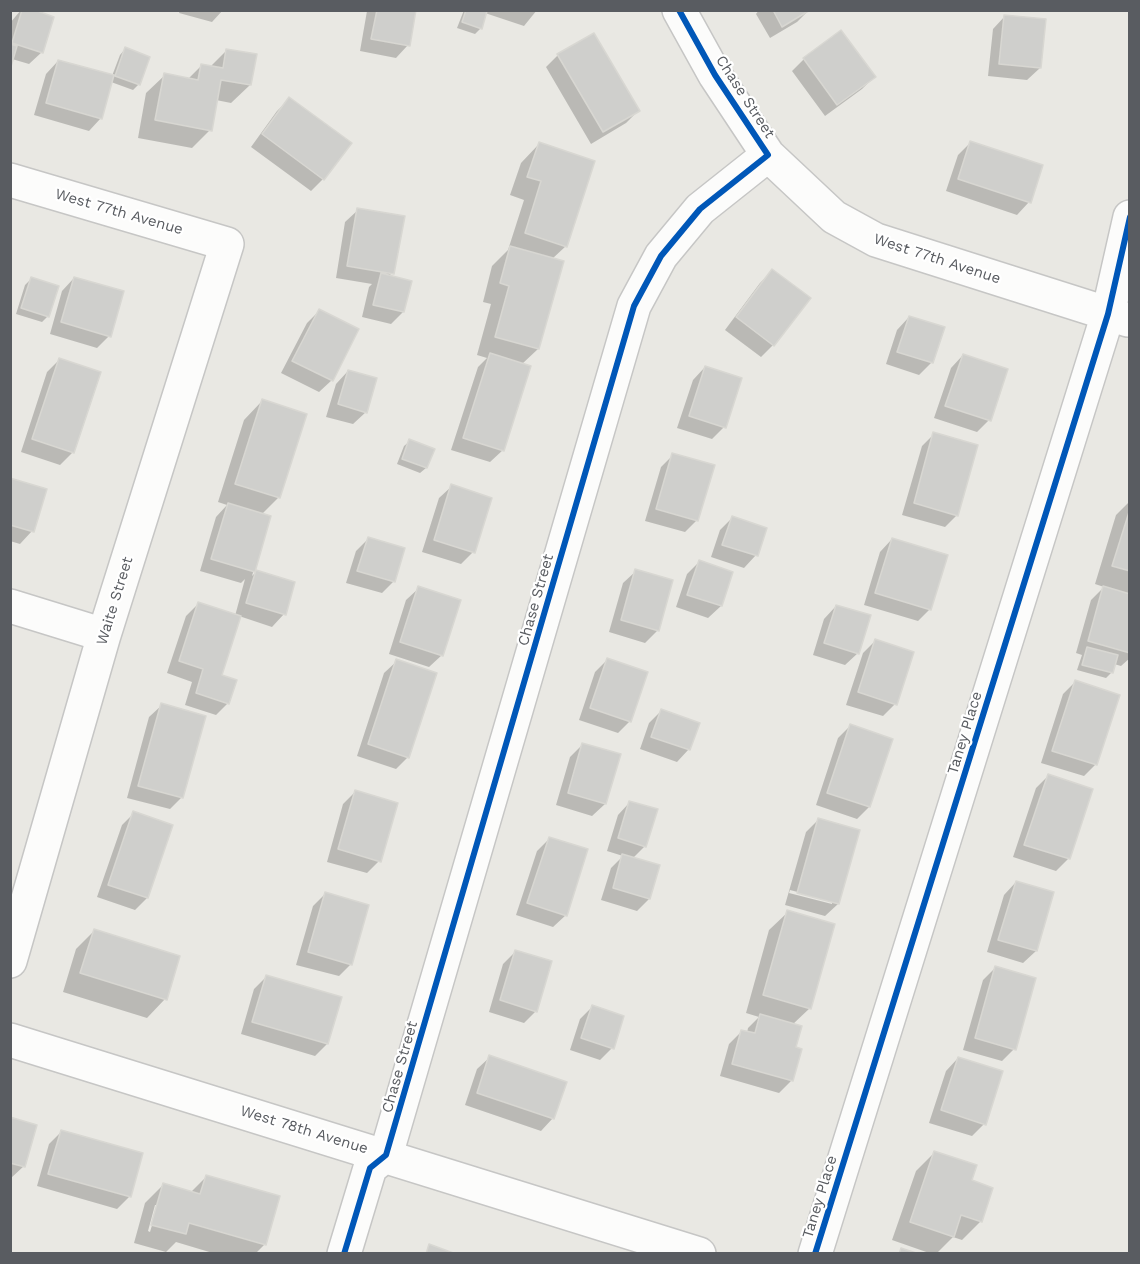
<!DOCTYPE html>
<style>
body{margin:0}
#map{position:relative;width:1140px;height:1264px;overflow:hidden;background:#e9e8e3;font-family:"Work Sans",sans-serif}
canvas{display:block}
.frame{position:absolute;inset:0;border:12px solid #595c61;pointer-events:none}
</style>
<div id="map">
<canvas width="1140" height="1264"></canvas>
<div class="frame"></div>
</div>
<script>
const g = document.querySelector('canvas').getContext('2d');
g.lineJoin = 'round';
function fill(path, color) { g.fillStyle = color; g.fill(path, 'evenodd'); }
function stroke(path, color, width, dash) { g.strokeStyle = color; g.lineWidth = width; g.lineCap = dash ? 'butt' : 'round'; g.setLineDash(dash || []); g.stroke(path); }
function write(font, color, halo, rows, align = 'center') {
  g.font = font + ' "Work Sans",sans-serif'; g.lineWidth = 4.5; g.setLineDash([]); g.textBaseline = 'middle'; g.strokeStyle = halo; g.fillStyle = color; for (const [text, x, y, turn = 0] of rows) {
    g.save(); g.translate(x, y); g.rotate((+turn || 0) * Math.PI / 180); g.textAlign = isNaN(turn) ? turn : align; if (halo) g.strokeText(text, 0, 0); g.fillText(text, 0, 0); g.restore();
  }
}
const shadow = new Path2D(`
 M21,10H30L42,52L29,64L12,59L10,64V23Z
 M180,10H223L212,22L179,13Z
 M415,10L408,45L396,58L360,51L367,11Z
 M464,10H537L524,26L485,13L481,28L475,34L457,28Z
 M759,10H809L797,22L770,38L756,14Z
 M1005,16L1040,68L1027,80L988,76L993,29Z
 M125,49L139,84L133,90L111,82L101,118L89,131L34,115L46,74L58,61L112,76L120,55Z
 M227,50L250,85L231,103L216,100L210,130L192,148L138,138L146,93L165,75L188,79L202,65L210,67Z
 M558,55L638,111L626,123L591,144L546,67Z
 M804,59L874,77L862,89L825,116L792,71Z
 M289,99L323,179L311,191L251,147L277,111Z
 M971,142L1029,202L1017,215L946,191L958,155Z
 M539,144L566,246L552,259L562,262L538,349L522,364L503,450L490,462L451,450L478,367L487,358L477,355L491,304L483,302L492,266L508,250L524,200L510,195L521,163Z
 M358,210L392,273L388,277L403,312L391,324L362,317L369,287L372,284L336,278L345,222Z
 M772,271L773,345L761,357L725,330L760,283Z
 M74,278L109,336L97,348L50,334L62,291Z
 M31,279L48,316L42,322L16,314L25,285Z
 M319,311L332,380L319,392L281,373L307,323Z
 M909,317L932,362L919,375L886,364L897,330Z
 M963,355L989,420L977,432L934,418L951,368Z
 M59,360L73,452L60,465L21,452L47,372Z
 M705,367L724,427L712,439L677,428L693,380Z
 M348,371L366,412L353,424L326,417L336,384Z
 M262,401L305,415L278,498L261,515L269,517L252,576L256,572L284,614L272,627L239,616L220,676L228,703L216,715L185,705L192,682L167,673L186,616L198,604L235,616L245,579L241,583L200,571L216,517L227,505L218,502L244,420Z
 M934,434L957,515L945,527L902,515L922,446Z
 M410,441L426,468L420,473L397,464L404,446Z
 M673,455L697,520L685,532L645,521L661,467Z
 M10,480L32,531L20,544L10,541Z
 M452,486L473,552L461,564L422,552L439,498Z
 M1130,501V658L1121,666L1114,664L1112,672L1106,678L1077,670L1082,655L1076,653L1091,600L1104,587L1095,584L1116,515Z
 M732,518L756,555L744,568L711,557L720,530Z
 M368,539L394,581L382,593L346,583L356,551Z
 M892,539L930,609L918,621L864,605L880,552Z
 M699,562L731,573L721,606L708,618L676,607L687,574Z
 M636,571L658,630L645,643L609,632L623,583Z
 M419,588L442,655L429,667L389,654L406,600Z
 M836,606L858,653L845,665L813,655L824,619Z
 M875,641L895,704L883,716L846,705L863,653Z
 M608,659L630,721L618,733L579,720L595,672Z
 M397,661L408,757L396,769L357,756L384,673Z
 M1075,682L1096,764L1084,776L1041,763L1063,694Z
 M162,705L182,797L170,809L127,798L149,717Z
 M661,711L689,749L677,762L640,749L649,723Z
 M850,726L869,807L857,819L816,805L838,738Z
 M582,745L605,804L592,816L556,805L570,757Z
 M1048,776L1069,858L1056,871L1013,857L1036,788Z
 M355,792L379,861L367,873L327,862L343,804Z
 M630,802L645,846L632,859L649,899L637,911L601,900L611,868L623,856L607,851L618,815Z
 M134,813L147,898L135,910L97,897L122,825Z
 M818,820L838,904L825,916L785,905L806,832ZM790,890L832,901V904L789,893Z
 M549,839L566,915L553,927L516,915L537,851Z
 M1016,882L1036,951L1023,963L987,952L1004,895Z
 M325,894L351,964L339,976L296,965L313,906Z
 M788,912L810,1008L792,1025L794,1048L800,1050L791,1081L779,1093L720,1076L729,1044L742,1031L747,1033L748,1028L759,1017L746,1013L769,930Z
 M94,931L165,999L147,1018L63,992L76,949Z
 M515,952L536,1011L524,1023L489,1012L503,964Z
 M996,967L1014,1049L1002,1061L963,1050L983,980Z
 M266,977L327,1044L315,1056L241,1034L254,989Z
 M592,1007L612,1048L600,1060L570,1050L580,1019Z
 M490,1057L553,1118L541,1131L465,1105L477,1069Z
 M958,1058L984,1124L972,1136L929,1123L946,1071Z
 M10,1118L24,1166L11,1178H10Z
 M61,1132L130,1196L117,1209L37,1186L49,1144Z
 M934,1153L970,1181L981,1221L962,1240L953,1237L936,1254H932L892,1240L916,1171Z
 M206,1177L265,1244L255,1254H216L176,1242L166,1252L134,1243L145,1203L163,1185L190,1193ZM155,1205H158L150,1232L148,1231Z`);
const building = new Path2D(`
 M22,10H35L54,17L43,53L12,43Z
 M377,10H416L410,46L371,39Z
 M466,10L487,11L482,29L462,22Z
 M773,10H810L782,27Z
 M1004,15L1046,19L1041,68L999,64Z
 M841,30L876,77L837,105L803,58Z
 M594,33L640,111L603,132L557,54Z
 M10,44L17,46L10,70Z
 M125,47L150,57L140,85L115,76Z
 M226,49L257,54L251,85L221,80L212,131L155,120L164,73L198,80L201,64L223,68Z
 M58,60L114,75L102,119L46,103Z
 M289,97L352,143L324,180L262,134Z
 M970,141L1043,165L1031,203L958,179Z
 M539,142L595,161L567,247L525,233L541,181L527,177Z
 M357,208L405,216L394,274L347,266Z
 M510,246L564,261L539,349L495,337L509,286L500,283Z
 M772,269L811,298L774,346L736,317Z
 M381,273L412,281L404,312L373,305Z
 M31,277L59,286L49,317L21,308Z
 M74,277L124,291L111,337L61,322Z
 M319,309L359,329L333,381L292,361Z
 M909,316L945,327L933,363L897,352Z
 M490,353L531,366L504,451L463,438Z
 M963,354L1008,369L991,421L945,406Z
 M59,358L101,372L74,453L32,439Z
 M705,366L742,378L726,428L689,416Z
 M348,370L377,378L367,413L338,404Z
 M262,399L307,414L280,498L235,484Z
 M933,432L978,445L958,516L914,503Z
 M409,439L435,449L427,468L402,459Z
 M672,453L715,465L698,521L656,509Z
 M10,478L47,489L34,532L10,525Z
 M451,484L492,498L475,553L434,540Z
 M228,503L271,516L255,572L211,559Z
 M1130,509V571L1112,566Z
 M732,516L767,528L758,556L722,545Z
 M368,537L405,548L395,582L357,571Z
 M892,538L948,555L931,610L875,593Z
 M699,560L733,572L722,606L687,595Z
 M635,569L673,580L659,631L621,620Z
 M256,570L295,582L286,615L246,603Z
 M418,586L461,600L443,656L400,642Z
 M1103,586L1130,594V653L1088,641Z
 M198,602L241,616L222,675L237,680L229,704L196,693L203,669L179,661Z
 M836,605L871,615L859,654L824,643Z
 M875,639L914,652L897,705L858,692Z
 M1087,647L1118,655L1113,673L1082,665Z
 M607,658L648,672L631,722L590,708Z
 M396,659L437,673L409,758L368,744Z
 M1075,680L1120,695L1097,765L1052,751Z
 M161,703L206,716L183,798L138,786Z
 M661,709L700,723L690,750L651,737Z
 M850,724L893,739L870,807L827,793Z
 M582,743L621,754L606,804L568,793Z
 M1048,774L1093,789L1070,859L1024,845Z
 M355,790L398,803L381,862L338,849Z
 M629,801L658,809L646,847L618,838Z
 M133,811L173,825L148,898L108,885Z
 M818,818L860,830L839,904L797,893Z
 M549,837L588,849L567,916L527,903Z
 M622,854L660,865L650,899L613,888Z
 M1016,881L1054,892L1037,951L998,940Z
 M325,892L369,905L352,965L308,952Z
 M787,910L835,924L811,1009L763,995Z
 M94,929L180,956L167,1000L80,973Z
 M515,950L552,961L537,1012L500,1000Z
 M995,966L1036,978L1016,1050L975,1038Z
 M266,975L342,997L328,1044L252,1022Z
 M592,1005L624,1016L614,1049L581,1038Z
 M760,1014L802,1026L796,1047L802,1049L793,1081L732,1064L741,1030L755,1033Z
 M489,1055L567,1082L554,1119L477,1093Z
 M958,1057L1003,1071L986,1125L941,1110Z
 M10,1117L37,1125L25,1167L10,1163Z
 M61,1130L143,1153L131,1197L48,1174Z
 M934,1151L977,1165L972,1180L993,1188L982,1222L961,1215L954,1237L910,1222Z
 M206,1175L280,1196L266,1245L189,1223L186,1234L151,1225L163,1183L200,1194Z
 M429,1244L456,1254H426Z
 M901,1248L919,1254H899Z`);
const minor = new Path2D(`
 M768,155L834,217L876,240L1128,320
 M10,180L227,244L104,635L10,961
 M10,606L104,635
 M10,1040L699,1254
 M344,1254L370,1168L386,1155L634,306L661,256L700,209L768,155L715,75L679,10
 M815,1254L1108,314L1130,217`);
const cycleway = new Path2D(`
 M344,1254L370,1168L386,1155L634,306L661,256L700,209L768,155L715,75L679,10
 M815,1254L1108,314L1130,217`);
const streetNames = [
 ["Chase Street",745,97,57],
 ["West 77th Avenue",119,212,16],
 ["West 77th Avenue",937,259,18],
 ["Chase Street",536,600,-74],
 ["Waite Street",115,601,-73],
 ["Taney Place",965,733,-73],
 ["Chase Street",400,1067,-74],
 ["West 78th Avenue",304,1130,17],
 ["Taney Place",820,1197,-73]
];
fill(shadow, '#0003');
fill(building, '#cfcfcc');
stroke(building, '#d8d7d2', 1.5);
stroke(minor, '#c6c6c5', 36);
stroke(minor, '#fcfcfb', 33);
stroke(cycleway, '#0057b8', 6);
write('15px', '#595c61', '#fff', streetNames);
</script>
